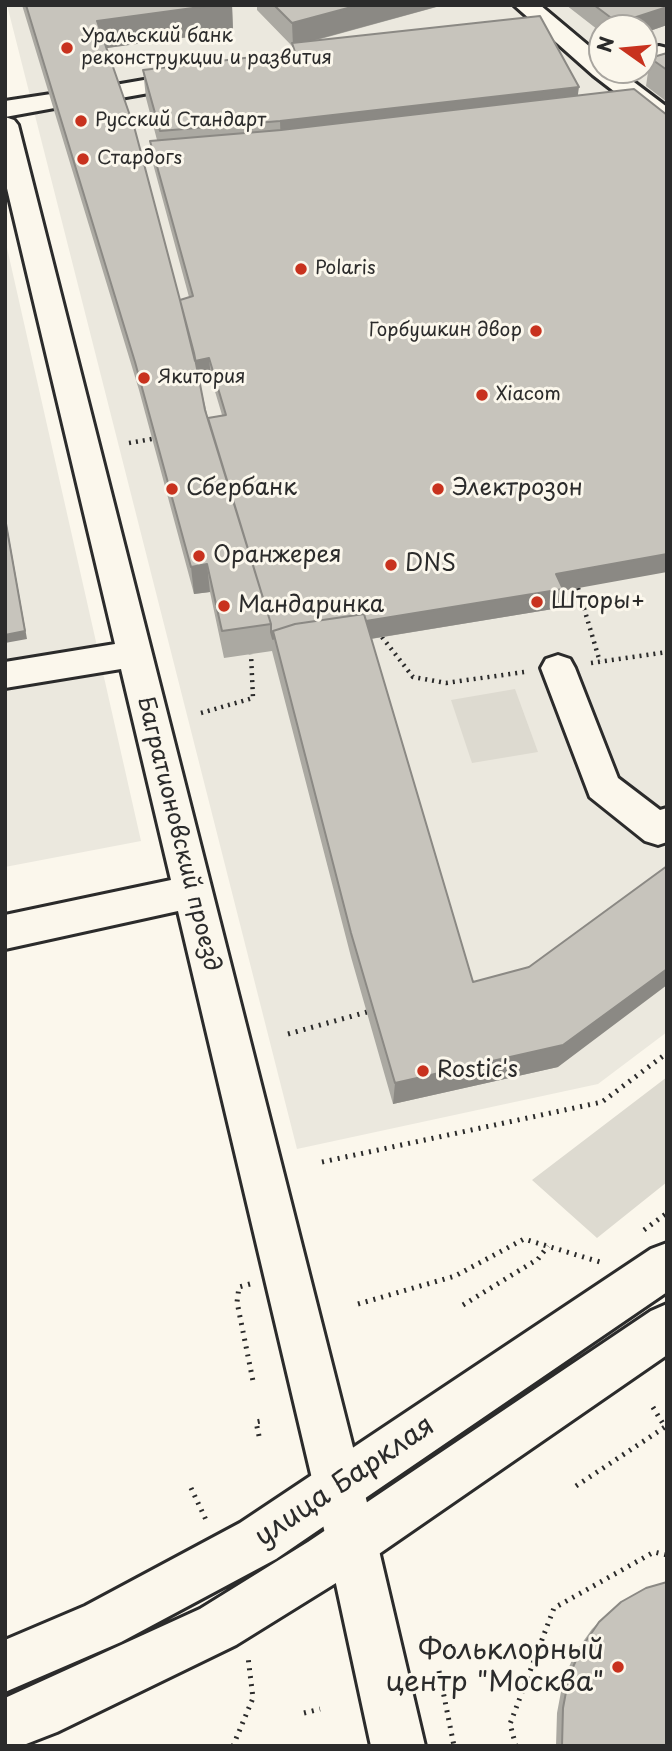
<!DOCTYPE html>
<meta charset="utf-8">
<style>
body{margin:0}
#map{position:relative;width:672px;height:1751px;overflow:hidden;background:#fbf7ec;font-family:"Playpen Sans",sans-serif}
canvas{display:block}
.frame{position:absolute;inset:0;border:7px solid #2b2b2b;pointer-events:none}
.north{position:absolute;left:588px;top:14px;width:70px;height:70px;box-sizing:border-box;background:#fbf7ec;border:2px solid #a8a59f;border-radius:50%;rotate:285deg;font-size:19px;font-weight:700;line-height:28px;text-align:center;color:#2b2b2b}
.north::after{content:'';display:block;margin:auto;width:24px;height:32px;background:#c8321e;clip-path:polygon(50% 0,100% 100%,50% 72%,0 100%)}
</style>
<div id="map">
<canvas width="672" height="1751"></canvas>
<div class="frame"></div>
<div class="north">N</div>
</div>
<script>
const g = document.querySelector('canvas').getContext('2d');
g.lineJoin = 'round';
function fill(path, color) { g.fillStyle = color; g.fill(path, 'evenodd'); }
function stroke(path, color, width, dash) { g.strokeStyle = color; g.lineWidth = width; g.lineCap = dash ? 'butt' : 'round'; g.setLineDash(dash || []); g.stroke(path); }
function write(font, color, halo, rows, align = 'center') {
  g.font = font + ' "Playpen Sans",sans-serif'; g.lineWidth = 6; g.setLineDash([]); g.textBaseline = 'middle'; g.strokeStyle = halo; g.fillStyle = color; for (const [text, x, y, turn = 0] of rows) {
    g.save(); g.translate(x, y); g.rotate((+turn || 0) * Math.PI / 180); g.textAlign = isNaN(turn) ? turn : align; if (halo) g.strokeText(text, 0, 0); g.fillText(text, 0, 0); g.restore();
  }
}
const built = new Path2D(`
 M7,5H667V1032L598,1084L297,1149ZM602,28H644V70H602Z
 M5,239L141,841L5,867Z`);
const green = new Path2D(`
 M515,689L538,752L472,763L451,700Z
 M667,1077V1182L597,1238L532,1180Z`);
const pathFar1 = new Path2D(`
 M129,443L152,439
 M578,588L600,662
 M382,637L413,677L446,683L524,672
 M591,663L667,652
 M201,713L253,698L251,654`);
const path = new Path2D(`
 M288,1034L367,1012
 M322,1162L602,1102L667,1053
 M644,1230L667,1213
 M250,1284L239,1287L237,1302L253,1381
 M358,1304L455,1276L524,1239L600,1262
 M463,1305L538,1259L548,1246
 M259,1436L256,1422L261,1421
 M576,1486L665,1427L651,1404
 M191,1488L207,1522
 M439,1671L454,1746
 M304,1713L320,1709
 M233,1746L253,1698L248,1657
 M516,1746L510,1724L554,1608L654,1552L667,1555`);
const minor = new Path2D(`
 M514,5H540L602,57V70H618L667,107V128L658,125L593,75Z
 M659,46L667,48V64L656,61L644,64V50Z
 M196,71L205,73L208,78L205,83L115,99L106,97L103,92L106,87L115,85Z
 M51,94L60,97L64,102L60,107L5,117V101Z
 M5,117L14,120L18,125L377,1542L425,1746H371L327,1542L178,911L5,949V915L171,880L121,669L5,688V662L115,644L5,180Z
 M558,655L570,659L575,668L618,778L660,810L667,808V842L658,845L645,841L590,797L541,668L546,659Z`);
const major = new Path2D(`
 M667,1243V1292L276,1559L121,1642L5,1692V1640L85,1606L240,1523L651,1249Z
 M667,1304V1355L344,1578L236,1645L57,1732L21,1746H5V1698L200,1609L308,1542L651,1311Z`);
const wall = new Path2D(`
 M22,5H232L233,31L106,48L180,300L189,297L152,160L150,141L157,140L146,98L143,70L292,53V46L257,10V5H444L317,40L578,96L562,591L559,608L371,639L473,982L558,1067L393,1104L351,957L272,651L224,658L210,592L194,594L139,390ZM211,378L222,415L208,418L199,380Z
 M566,5H667V25L644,33V28H602V33Z
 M667,53V102L646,86L650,58Z
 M599,1622L667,1746H556L557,1713L563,1681L575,1653L592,1629Z`);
const shadedWall = new Path2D(`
 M215,5H232L233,31L100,49L91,10Z
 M359,5H443L293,46L292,23Z
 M667,7V25L644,33V28H617L618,23Z
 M579,87L575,115L281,149L280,121Z
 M209,358L211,378L196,381L195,361Z
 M5,515L27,639L5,643Z
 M667,554V572L562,591L559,608L296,651L275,638L556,574Z
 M207,564L210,592L194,594L191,567Z
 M667,969V985L558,1067L393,1104L395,1083Z`);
const building = new Path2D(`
 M26,5H215L97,21L135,130L194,353L205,410L271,624L222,631L207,564L191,567L135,362Z
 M274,5H359L292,23Z
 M594,5H667V7L618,23Z
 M540,16L579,87L280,121L160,131L143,70L295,52L292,43Z
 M667,53V70L650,58Z
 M634,89L667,115V554L556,574L563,589L366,621L364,614L295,624L273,631V639L271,632V624L208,418L226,415L209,358L195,361L180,300L193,296L150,141L281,130Z
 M5,518L25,631L5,635Z
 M364,614L473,982L529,967L667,866V969L563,1045L395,1083L351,933L273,631L295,624Z
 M667,1582V1746H562L563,1708L569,1676L582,1647L599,1622L621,1602L646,1588Z`);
const markers = [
 [67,48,7,"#c8321e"],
 [81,121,7,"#c8321e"],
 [83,159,7,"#c8321e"],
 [301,269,7,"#c8321e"],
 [536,331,7,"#c8321e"],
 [144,378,7,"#c8321e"],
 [482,395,7,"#c8321e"],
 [172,489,7,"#c8321e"],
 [438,489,7,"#c8321e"],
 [199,556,7,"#c8321e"],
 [391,565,7,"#c8321e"],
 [537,602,7,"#c8321e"],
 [224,606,7,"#c8321e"],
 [423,1071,7,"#c8321e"],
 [618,1667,7,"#c8321e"]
];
const farPoinames = [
 ["Уральский банк",81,37],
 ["реконструкции и развития",81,59],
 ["Русский Стандарт",95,121],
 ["Стардогs",97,159],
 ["Polaris",315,269],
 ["Горбушкин двор",522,331,"right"],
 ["Якитория",158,378],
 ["Xiacom",496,395]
];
const poiNames = [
 ["Сбербанк",186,489],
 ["Электрозон",452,489],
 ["Оранжерея",213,556],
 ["DNS",405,565],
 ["Шторы+",551,602],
 ["Мандаринка",238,606],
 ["Rostic's",437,1071]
];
const streetNames = [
 ["Багратионовский проезд",178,834,76]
];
const nearStreetnames = [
 ["улица Барклая",345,1482,-34]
];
const nearPoinames = [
 ["Фольклорный",604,1651],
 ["центр \"Москва\"",604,1683]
];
fill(built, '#ebe8de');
fill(green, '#dddad0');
stroke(minor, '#2b2b2b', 6);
stroke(major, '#2b2b2b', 6);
stroke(pathFar1, '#2b2b2b', 4.5, [2, 5]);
stroke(path, '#2b2b2b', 5, [2, 6]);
fill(minor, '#fbf7ec');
fill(major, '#fbf7ec');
fill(wall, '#aba9a2');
fill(shadedWall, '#8b8984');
fill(building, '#c7c4bc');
stroke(building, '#8b8984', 2);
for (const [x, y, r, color] of markers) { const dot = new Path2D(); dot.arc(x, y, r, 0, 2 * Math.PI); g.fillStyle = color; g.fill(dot); stroke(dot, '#fbf7ec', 2.5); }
write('19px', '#2b2b2b', '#fbf7ec', farPoinames, 'left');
write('23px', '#2b2b2b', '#fbf7ec', poiNames, 'left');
write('23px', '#2b2b2b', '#fbf7ec', streetNames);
write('28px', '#2b2b2b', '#fbf7ec', nearStreetnames);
write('28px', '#2b2b2b', '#fbf7ec', nearPoinames, 'right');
</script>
